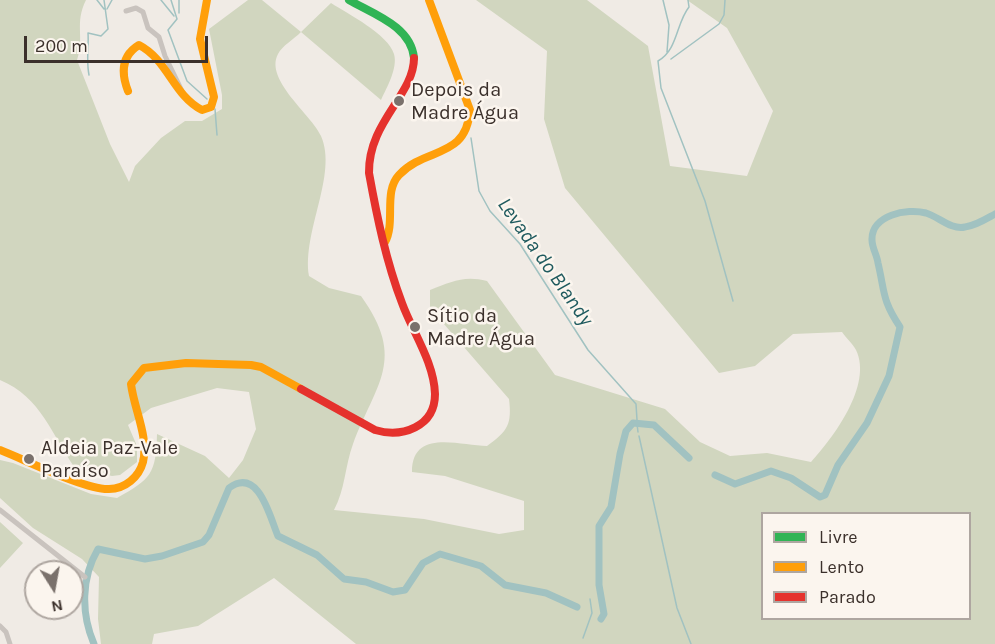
<!DOCTYPE html>
<meta charset="utf-8">
<style>
body{margin:0}
#map{position:relative;width:995px;height:644px;overflow:hidden;background:#f0ebe5;font-family:Karla,sans-serif}
canvas{display:block}
.legend{position:absolute;left:761px;top:512px;width:210px;height:108px;box-sizing:border-box;background:#fbf5ee;border:2px solid #aea6a0;margin:0;padding:8px 10px;list-style:none;font-size:18px;color:#3b302b}
.legend li{display:flex;align-items:center;gap:12px;height:30px}
.legend b{width:30px;border:2px solid #aea6a0}
.north{position:absolute;left:24px;top:560px;width:60px;height:60px;box-sizing:border-box;background:#fbf5ee;border:2px solid #aea6a0;border-radius:50%;rotate:169deg;font-size:16px;font-weight:700;line-height:24px;text-align:center;color:#3b302b}
.north::after{content:'';display:block;margin:auto;width:21px;height:27px;background:#7a716c;clip-path:polygon(50% 0,100% 100%,50% 72%,0 100%)}
.scale{position:absolute;left:24px;top:36px;width:184px;height:27px;box-sizing:border-box;border:3px solid #3b302b;border-top:0;padding-left:8px;font-size:18px;line-height:21px;white-space:nowrap;color:#3b302b;-webkit-text-stroke:4px #fbf5ee;paint-order:stroke}
</style>
<div id="map">
<canvas width="995" height="644"></canvas>
<ul class="legend">
<li><b style="height:8px;background:#30b455"></b>Livre</li>
<li><b style="height:8px;background:#ff9f0a"></b>Lento</li>
<li><b style="height:8px;background:#e5322d"></b>Parado</li>
</ul>
<div class="north">N</div>
<div class="scale">200 m</div>
</div>
<script>
const g = document.querySelector('canvas').getContext('2d');
g.lineJoin = 'round';
function fill(path, color) { g.fillStyle = color; g.fill(path, 'evenodd'); }
function stroke(path, color, width, dash) { g.strokeStyle = color; g.lineWidth = width; g.lineCap = dash ? 'butt' : 'round'; g.setLineDash(dash || []); g.stroke(path); }
function write(font, color, halo, rows, align = 'center') {
  g.font = font + ' Karla,sans-serif'; g.lineWidth = 5; g.setLineDash([]); g.textBaseline = 'middle'; g.strokeStyle = halo; g.fillStyle = color; for (const [text, x, y, turn = 0] of rows) {
    g.save(); g.translate(x, y); g.rotate((+turn || 0) * Math.PI / 180); g.textAlign = isNaN(turn) ? turn : align; if (halo) g.strokeText(text, 0, 0); g.fillText(text, 0, 0); g.restore();
  }
}
const green = new Path2D(`
 M0,0H86C74,24 85,36 77,60L110,144L129,182L135,166L161,138L185,121H202L222,109V95L209,29L248,0H262L301,32L331,3C348,14 388,34 394,54C398,68 387,87 381,100L301,32C294,39 282,46 278,54C264,80 312,115 321,136C338,175 302,231 309,276L329,288L361,296C407,360 376,383 353,444C345,466 345,490 334,510L424,519L499,534L524,530V501L445,476L412,472C412,428 460,446 487,446C508,431 512,424 509,399L430,308V290C451,282 464,275 487,281L555,375L665,409L700,442L730,456L767,453L811,462C833,438 873,385 856,350C853,344 846,338 842,332L793,334L755,366L719,373L565,188L544,119L547,51L476,0H587L648,46L670,166L747,176L773,111L727,28L687,0H995V644H356L274,578L198,626L154,634L152,644H101L98,619L99,577L82,559L33,528L0,498V460L13,463L91,494L117,498C151,479 156,474 157,434L205,456L229,478L243,460L256,429L249,392L217,388L151,408L128,425L137,446V462L120,475L112,476L75,468C52,435 41,397 0,380ZM762,514H970V618H762Z
 M0,522L23,543L0,568Z`);
const stream = new Path2D(`
 M97,0L104,9
 M161,0L174,16
 M171,0L177,19L168,30L187,81L207,99
 M179,0V13
 M663,0L669,25L667,52
 M688,0L689,7C676,23 678,50 658,61L661,88L705,201L733,301
 M107,9L112,0
 M671,59L719,24L724,15L725,0
 M89,75C86,60 89,47 88,33L101,36L108,29L104,0
 M215,109L217,135
 M471,138L479,191L490,211L520,244L588,350L636,404L637,420
 M637,424L638,432
 M639,436L677,608L691,644
 M583,638L592,613L590,599`);
const canal = new Path2D(`
 M715,475L735,484L771,471L791,478L820,497L825,495L838,465L867,423L889,376L900,327C882,300 885,293 878,263C877,255 872,248 872,240C871,215 907,208 926,213C939,217 951,230 965,227C975,226 986,219 995,214
 M601,619L604,614L599,585V526L611,507L620,454L626,431L633,423L654,425L689,458
 M94,644C81,614 81,578 98,549L145,559L162,556L203,542L209,535L229,488C259,466 270,518 278,536L317,555L344,579L366,582L393,592L405,590L423,563L440,554L481,566L505,585L546,593L577,607`);
const street = new Path2D(`
 M126,11L136,8L143,12L148,28L159,37L165,56L183,93
 M0,510L85,577
 M0,626L6,632L10,644`);
const fast = new Path2D(`
 M349,0C373,14 411,26 414,58`);
const slow = new Path2D(`
 M128,91C121,73 121,56 139,45C168,60 173,95 202,110L211,107L214,97L200,39L207,0
 M385,242C396,222 383,192 399,175C426,146 466,160 470,110L429,0
 M0,450C26,460 85,490 109,489C125,489 139,477 143,462C149,437 134,409 131,384L144,368L186,363L251,365L261,367L301,389`);
const jam = new Path2D(`
 M301,389L375,430C402,438 435,427 435,394C434,362 412,331 402,303C386,261 377,217 369,173C368,122 414,95 414,58`);
const markers = [
 [399,101,6,"#7a716c"],
 [415,327,6,"#7a716c"],
 [29,459,6,"#7a716c"]
];
const poiNames = [
 ["Depois da",411,90],
 ["Madre Água",411,113],
 ["Sítio da",427,316],
 ["Madre Água",427,339],
 ["Aldeia Paz-Vale",41,448],
 ["Paraíso",41,471]
];
const waterNames = [
 ["Levada do Blandy",545,262,55]
];
fill(green, '#d1d6bf');
stroke(stream, '#a1c2c1', 1.5);
stroke(canal, '#a1c2c1', 7);
stroke(street, '#c9c3be', 5);
stroke(fast, '#30b455', 8);
stroke(slow, '#ff9f0a', 8);
stroke(jam, '#e5322d', 8);
for (const [x, y, r, color] of markers) { const dot = new Path2D(); dot.arc(x, y, r, 0, 2 * Math.PI); g.fillStyle = color; g.fill(dot); stroke(dot, '#fbf5ee', 2); }
write('20px', '#3b302b', '#fbf5ee', poiNames, 'left');
write('italic 21px', '#1f5a5e', '#fbf5ee', waterNames);
</script>
